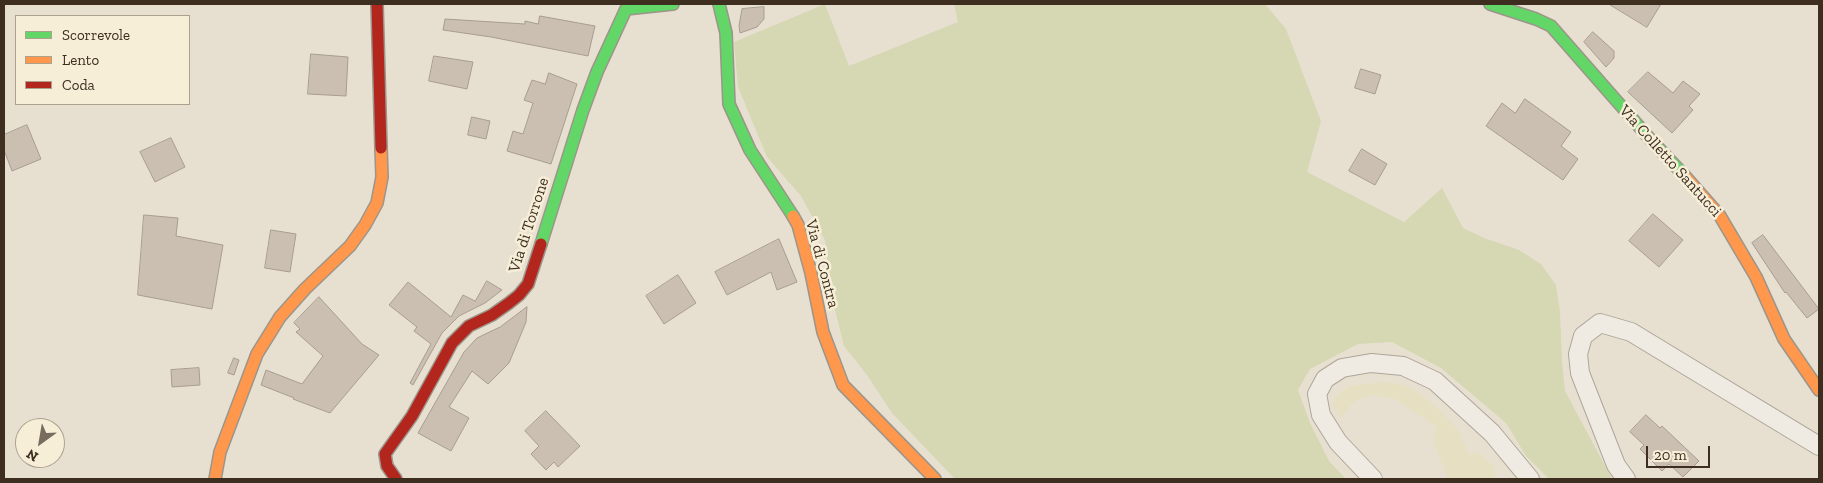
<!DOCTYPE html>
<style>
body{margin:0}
#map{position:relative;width:1823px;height:483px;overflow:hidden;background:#e7e0d1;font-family:"Zilla Slab",serif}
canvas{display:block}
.frame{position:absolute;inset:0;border:5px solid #3d2e20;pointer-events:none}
.legend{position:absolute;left:15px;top:15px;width:175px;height:90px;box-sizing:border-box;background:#f7eed8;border:1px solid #ada18e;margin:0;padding:6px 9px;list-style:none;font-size:15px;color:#3d2e20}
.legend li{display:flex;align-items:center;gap:10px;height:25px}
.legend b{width:25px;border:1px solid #ada18e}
.north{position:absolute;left:15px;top:418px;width:50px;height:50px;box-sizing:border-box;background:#f7eed8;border:1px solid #ada18e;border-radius:50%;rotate:212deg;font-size:14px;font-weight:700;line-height:20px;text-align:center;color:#3d2e20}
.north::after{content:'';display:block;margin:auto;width:18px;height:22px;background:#786c5e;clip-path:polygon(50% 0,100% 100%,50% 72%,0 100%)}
.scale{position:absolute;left:1646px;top:446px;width:64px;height:22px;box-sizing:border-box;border:2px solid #3d2e20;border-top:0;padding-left:6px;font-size:15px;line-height:18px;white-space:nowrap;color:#3d2e20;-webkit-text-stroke:4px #f7eed8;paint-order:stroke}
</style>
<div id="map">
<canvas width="1823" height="483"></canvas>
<div class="frame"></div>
<ul class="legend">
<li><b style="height:6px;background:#63d668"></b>Scorrevole</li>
<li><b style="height:6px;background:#ff974d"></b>Lento</li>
<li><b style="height:6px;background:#b3261e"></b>Coda</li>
</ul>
<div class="north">N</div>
<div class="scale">20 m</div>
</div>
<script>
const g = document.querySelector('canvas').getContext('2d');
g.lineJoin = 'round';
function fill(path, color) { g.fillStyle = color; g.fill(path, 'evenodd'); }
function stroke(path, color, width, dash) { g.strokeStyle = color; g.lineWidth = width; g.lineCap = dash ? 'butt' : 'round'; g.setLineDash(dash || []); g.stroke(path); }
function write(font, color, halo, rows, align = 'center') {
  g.font = font + ' "Zilla Slab",serif'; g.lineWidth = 5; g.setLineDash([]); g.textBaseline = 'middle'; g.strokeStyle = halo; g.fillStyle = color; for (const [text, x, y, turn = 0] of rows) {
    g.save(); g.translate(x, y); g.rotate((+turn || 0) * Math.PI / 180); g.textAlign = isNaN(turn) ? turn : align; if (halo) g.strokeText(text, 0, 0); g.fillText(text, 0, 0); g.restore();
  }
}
const farmland = new Path2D(`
 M1381,382L1405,385L1422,395L1442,412L1459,431L1470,456L1478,452L1495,467V479H1448L1432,438L1437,427L1393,398L1371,395L1352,403L1341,419L1332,405L1336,396L1350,386Z`);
const green = new Path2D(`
 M825,4L849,66L958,22L954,4H1265L1286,29L1321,121L1307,172L1404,222L1442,188L1463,228L1484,238L1519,250L1541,264L1556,285L1560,312L1562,362L1565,391L1612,479H1549L1526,456L1506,423L1441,368L1392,342L1358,344L1310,369L1298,390L1310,423L1329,461L1346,479H955L892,413L867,375L844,346L831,294L825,240L801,196L767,157L738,87L734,42Z`);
const building = new Path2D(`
 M1609,4H1661L1647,27Z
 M764,7V19L757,27L740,33L739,26L742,9Z
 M540,16L595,26L588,56L491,37L443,30L445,19L525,24V21L538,24Z
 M1593,32L1614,51V58L1606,67L1584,42Z
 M311,54L348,57L346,96L308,94Z
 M434,56L473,62L467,89L429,81Z
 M1361,69L1381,75L1375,94L1355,88Z
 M1648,72L1673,93L1683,81L1700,94L1689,106L1693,110L1672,133L1628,92Z
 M549,73L577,84L551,164L507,151L513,131L523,134L533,103L524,100L532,80L545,84Z
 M1525,99L1571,132L1561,146L1578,159L1563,180L1486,126L1502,103L1515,113Z
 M472,117L490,121L486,139L468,135Z
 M27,125L41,159L12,171L4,150V135Z
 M171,138L185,167L155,182L140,152Z
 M1362,149L1387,164L1375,185L1349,171Z
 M1653,214L1683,240L1659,267L1629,241Z
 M144,215L178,218L176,236L223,245L212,309L138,295Z
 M271,230L296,234L290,272L265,268Z
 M1763,235L1819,309L1807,318L1786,292L1785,293L1752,243Z
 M779,239L797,282L777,290L771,272L727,295L715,272Z
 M678,275L696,303L664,324L646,296Z
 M487,281L502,290L485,303L459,316L442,333L413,385L410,383L431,344L414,331L417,327L389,305L408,282L451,317L463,295L475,301Z
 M319,297L362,344L379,355L330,413L293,399L294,398L261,385L266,370L302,384L323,356L296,332L300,329L294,323Z
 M527,307L526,322L509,363L488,384L472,371L449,407L469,418L451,451L418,433L464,352L477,338L500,327Z
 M234,358L239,360L234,375L228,373Z
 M199,368L200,385L172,387L171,370Z
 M546,411L580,446L558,467L554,462L546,470L531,454L539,446L525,431Z
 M1646,415L1660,428L1662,426L1699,461L1683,477L1669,464L1662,471L1640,449L1644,445L1630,432Z`);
const street = new Path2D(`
 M1373,479L1338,442L1321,415L1317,394L1325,379L1342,368L1371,363L1403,366L1435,381L1492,433L1530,479
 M1626,479L1616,465L1580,373L1578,354L1583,336L1600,323L1631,332L1819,446`);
const fast = new Path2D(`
 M719,4L726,33L729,104L750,150L793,216
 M1490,4L1536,19L1551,26L1650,139L1683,174
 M541,244L583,110L597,72L626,9L673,4`);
const slow = new Path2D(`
 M1683,174L1720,216L1756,277L1784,339L1819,390
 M793,216L798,225L811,273L823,332L843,385L935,479
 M215,479L220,452L257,354L280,317L305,289L350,246L365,225L377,203L382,177L381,148`);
const jam = new Path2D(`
 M377,4L381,148
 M396,479L387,466L385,454L412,416L452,343L469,326L492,315L509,303L519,295L528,284L541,244`);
const streetNames = [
 ["Via Colletto Santucci",1670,161,48],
 ["Via di Torrone",529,225,-72],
 ["Via di Contra",822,264,75]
];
fill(farmland, '#e6dfc2');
fill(green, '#d6d7b3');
fill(building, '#cbbfb2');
stroke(building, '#a89c90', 1);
stroke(street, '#ada599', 20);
stroke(fast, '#9c958a', 14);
stroke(slow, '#9c958a', 14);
stroke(jam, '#9c958a', 14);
stroke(street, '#efebe3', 18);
stroke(fast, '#63d668', 11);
stroke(slow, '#ff974d', 11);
stroke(jam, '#b3261e', 11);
write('16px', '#3d2e20', '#f7eed8', streetNames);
</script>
